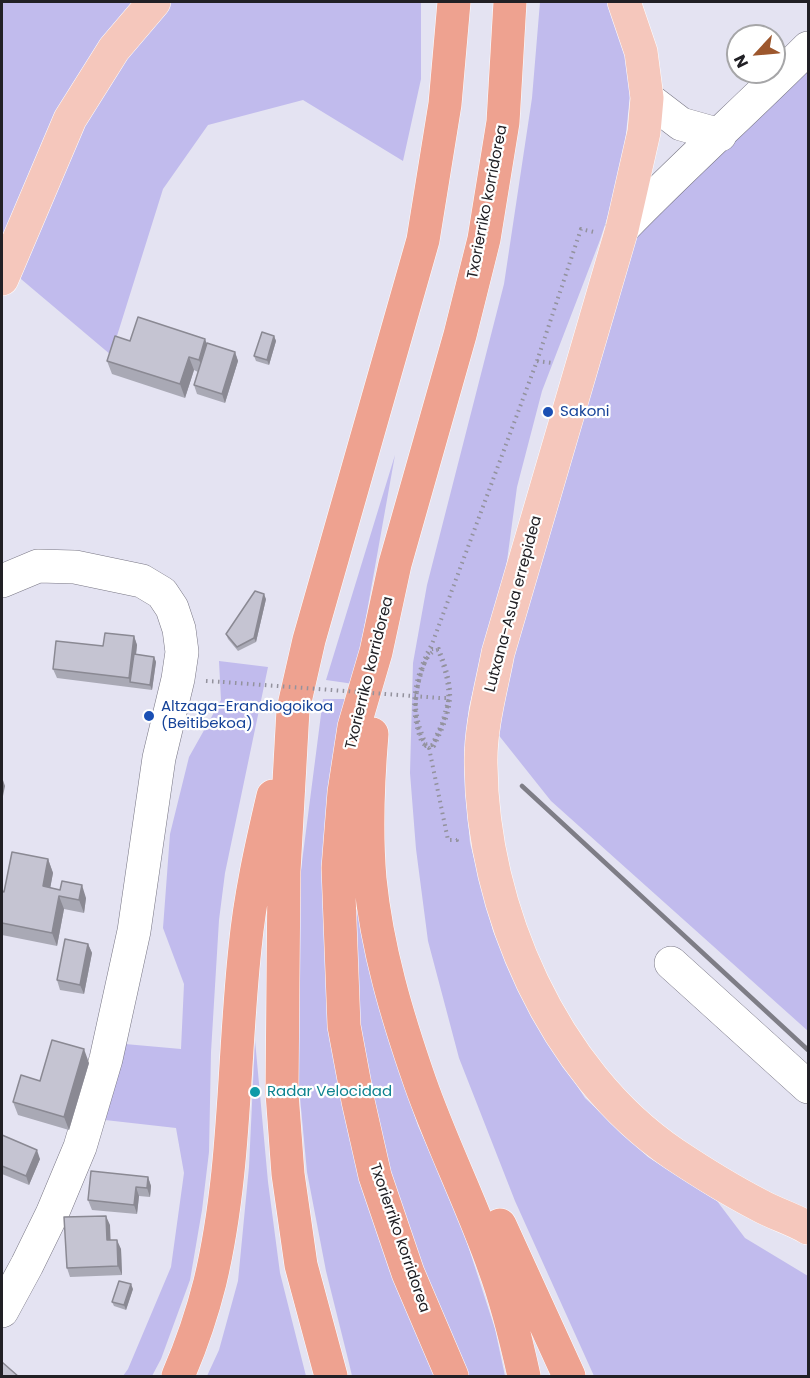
<!DOCTYPE html>
<style>
body{margin:0}
#map{position:relative;width:810px;height:1378px;overflow:hidden;background:#e4e3f2;font-family:Poppins,sans-serif}
canvas{display:block}
.frame{position:absolute;inset:0;border:3px solid #212025;pointer-events:none}
.north{position:absolute;left:726px;top:24px;width:60px;height:60px;box-sizing:border-box;background:#fff;border:2px solid #a6a6a8;border-radius:50%;rotate:244deg;font-size:16px;font-weight:700;line-height:24px;text-align:center;color:#212025}
.north::after{content:'';display:block;margin:auto;width:21px;height:27px;background:#9d572d;clip-path:polygon(50% 0,100% 100%,50% 72%,0 100%)}
</style>
<div id="map">
<canvas width="810" height="1378"></canvas>
<div class="frame"></div>
<div class="north">N</div>
</div>
<script>
const g = document.querySelector('canvas').getContext('2d');
g.lineJoin = 'round';
function fill(path, color) { g.fillStyle = color; g.fill(path, 'evenodd'); }
function stroke(path, color, width, dash) { g.strokeStyle = color; g.lineWidth = width; g.lineCap = dash ? 'butt' : 'round'; g.setLineDash(dash || []); g.stroke(path); }
function write(font, color, halo, rows, align = 'center') {
  g.font = font + ' Poppins,sans-serif'; g.lineWidth = 4.5; g.setLineDash([]); g.textBaseline = 'middle'; g.strokeStyle = halo; g.fillStyle = color; for (const [text, x, y, turn = 0] of rows) {
    g.save(); g.translate(x, y); g.rotate((+turn || 0) * Math.PI / 180); g.textAlign = isNaN(turn) ? turn : align; if (halo) g.strokeText(text, 0, 0); g.fillText(text, 0, 0); g.restore();
  }
}
const green = new Path2D(`
 M2,2H421V79L403,161L303,100L208,125L163,189L111,355L2,263Z
 M540,2H609L624,42L631,85L622,173L600,240L542,391L517,487L504,583L486,641L469,707L464,755L465,788L470,843L493,931L533,1018L585,1098L648,1157L717,1201L745,1238L808,1276V1376H594L515,1201L459,1058L428,941L416,849L410,773L413,663L427,585L504,284L532,98Z
 M808,48V1031L551,801L485,718L622,229Z
 M395,455L354,684L326,680Z
 M219,661L268,667L225,873L219,920L211,1052L209,1152L202,1210L190,1280L161,1359L152,1376H123L128,1369L171,1267L184,1173L176,1128L105,1120L125,1044L181,1049L184,984L163,928L170,834L189,757L221,700Z
 M323,699H355L392,1048L418,1126L458,1215L495,1329L505,1376H352L349,1363L326,1271L307,1172L296,1055L298,893Z
 M255,1040L268,1182L280,1273L306,1376H207L219,1350L238,1281L249,1167Z`);
const path = new Path2D(`
 M537,361L581,229L594,232
 M428,654L432,649H439C455,691 454,706 434,746L429,748L422,743C408,709 414,676 432,644L537,361L553,363
 M206,681L223,682
 M429,748L448,840H457V838`);
const minor = new Path2D(`
 M647,98L681,124L720,135
 M622,229C682,167 747,109 808,48
 M2,581L38,566L75,567L142,581L162,593L172,608L179,629L182,652L178,679L159,758L134,931L106,1059L80,1147L52,1214L27,1265L2,1311
 M671,963L808,1087`);
const major = new Path2D(`
 M624,2L641,52L647,98L644,132L622,229L498,653C491,690 480,727 481,765C482,908 553,1072 674,1154C701,1172 730,1190 759,1205C775,1214 793,1219 808,1228
 M2,279L70,119L114,49L154,2`);
const highway = new Path2D(`
 M372,734C368,782 366,832 370,879C377,949 397,1016 420,1082C442,1145 472,1204 494,1267C507,1302 516,1340 524,1376
 M500,1225L569,1376
 M178,1376C191,1346 202,1314 210,1282C236,1173 233,1059 245,948C250,896 261,847 273,796
 M331,1376L301,1265L288,1174L282,1093L284,871L293,710L309,640L423,240L445,104L454,2
 M452,1376L408,1273L375,1176L358,1101L344,1026L338,868L344,792L354,727L376,652L395,564L460,335L484,239L503,122L510,2`);
const rail = new Path2D(`
 M522,786L808,1050`);
const pathBridge = new Path2D(`
 M223,682L440,698H449L442,723L432,745L426,744C421,733 417,720 416,708C415,694 422,651 438,650C453,691 452,706 433,745L426,746C408,716 416,685 428,654`);
const wall = new Path2D(`
 M274,336L276,341L269,365L256,361L254,356Z
 M130,341L207,343L235,352L238,361L225,403L197,394L194,385L198,372L194,370L185,398L112,374L107,361Z
 M266,599L256,642L238,651L228,639L226,634Z
 M134,636L137,645L136,654L154,657L156,662L152,690L57,678L53,669L103,646Z
 M48,859L53,873L50,888L86,898L84,913L64,909L57,946L2,935V891L4,892Z
 M88,944L92,953L84,994L60,990L57,980Z
 M89,1063L69,1130L18,1115L13,1102L40,1081Z
 M2,1135L40,1159L29,1185L2,1174Z
 M148,1177L151,1186L150,1197L139,1196L137,1214L92,1210L88,1200Z
 M110,1225V1240L121,1249L122,1275L70,1277L67,1268Z
 M133,1289L126,1310L114,1306L112,1302Z`);
const shadedWall = new Path2D(`
 M274,336L276,341L269,365L267,360Z
 M205,339L210,352L204,373L199,360Z
 M235,352L238,361L225,403L222,394Z
 M189,357L194,370L185,398L180,384Z
 M264,594L266,599L256,642L254,638Z
 M134,636L137,645L133,682H130L129,678Z
 M154,657L156,662L152,690L150,685Z
 M2,777L5,786L2,801Z
 M48,859L53,873L48,900L43,886Z
 M82,885L86,898L84,913L79,900Z
 M59,896L64,909L57,946L52,933Z
 M88,944L92,953L84,994L80,985Z
 M84,1049L89,1063L69,1130L64,1117Z
 M37,1150L40,1159L29,1185L26,1176Z
 M148,1177L151,1186L150,1197L147,1188Z
 M136,1187L139,1196L137,1214L134,1205Z
 M106,1216L110,1225L111,1250L107,1240Z
 M117,1240L121,1249L122,1275L118,1266Z
 M131,1284L133,1289L126,1310L124,1305Z`);
const building = new Path2D(`
 M138,317L205,339L199,360L189,357L180,384L107,361L115,336L130,341Z
 M262,332L274,336L267,360L254,356Z
 M207,343L235,352L222,394L194,385Z
 M255,591L264,594L254,638L237,647L226,634Z
 M105,633L134,636L129,678L53,669L56,641L103,646Z
 M134,654L154,657L150,685L130,682Z
 M12,852L48,859L43,886L60,890L62,881L82,885L79,900L59,896L52,933L2,923V891L4,892Z
 M65,939L88,944L80,985L57,980Z
 M52,1040L84,1049L64,1117L13,1102L21,1075L40,1081Z
 M2,1135L37,1150L26,1176L2,1166Z
 M91,1171L148,1177L147,1188L136,1187L134,1205L88,1200Z
 M106,1216L107,1240H117L118,1266L67,1268L64,1217Z
 M119,1281L131,1284L124,1305L112,1302Z
 M2,1362L19,1377H2Z`);
const markers = [
 [548,412,6,"#1a4fb4"],
 [149,716,6,"#1a4fb4"],
 [255,1092,6,"#0f9aa8"]
];
const streetNames = [
 ["Txorierriko korridorea",488,202,-79],
 ["Lutxana-Asua errepidea",514,604,-75],
 ["Txorierriko korridorea",370,673,-76],
 ["Txorierriko korridorea",399,1238,71]
];
const transitNames = [
 ["Sakoni",560,412],
 ["Altzaga-Erandiogoikoa",161,707],
 ["(Beitibekoa)",161,724]
];
const cultureNames = [
 ["Radar Velocidad",267,1092]
];
fill(green, '#c1bbed');
stroke(minor, '#787684', 34);
stroke(major, '#fff', 34);
stroke(highway, '#fff', 34);
stroke(path, '#93929d', 4, [1.5, 4.5]);
stroke(minor, '#fff', 33);
stroke(major, '#f5c7bc', 33);
stroke(highway, '#eea290', 33);
stroke(rail, '#7e7d86', 4.5);
stroke(pathBridge, '#93929d', 4, [1.5, 4.5]);
fill(wall, '#a9a9b5');
fill(shadedWall, '#8a8993');
fill(building, '#c5c4d2');
stroke(building, '#8a8993', 1.5);
for (const [x, y, r, color] of markers) { const dot = new Path2D(); dot.arc(x, y, r, 0, 2 * Math.PI); g.fillStyle = color; g.fill(dot); stroke(dot, '#fff', 2); }
write('15px', '#212025', '#fff', streetNames);
write('15px', '#164399', '#fff', transitNames, 'left');
write('15px', '#0d838f', '#fff', cultureNames, 'left');
</script>
